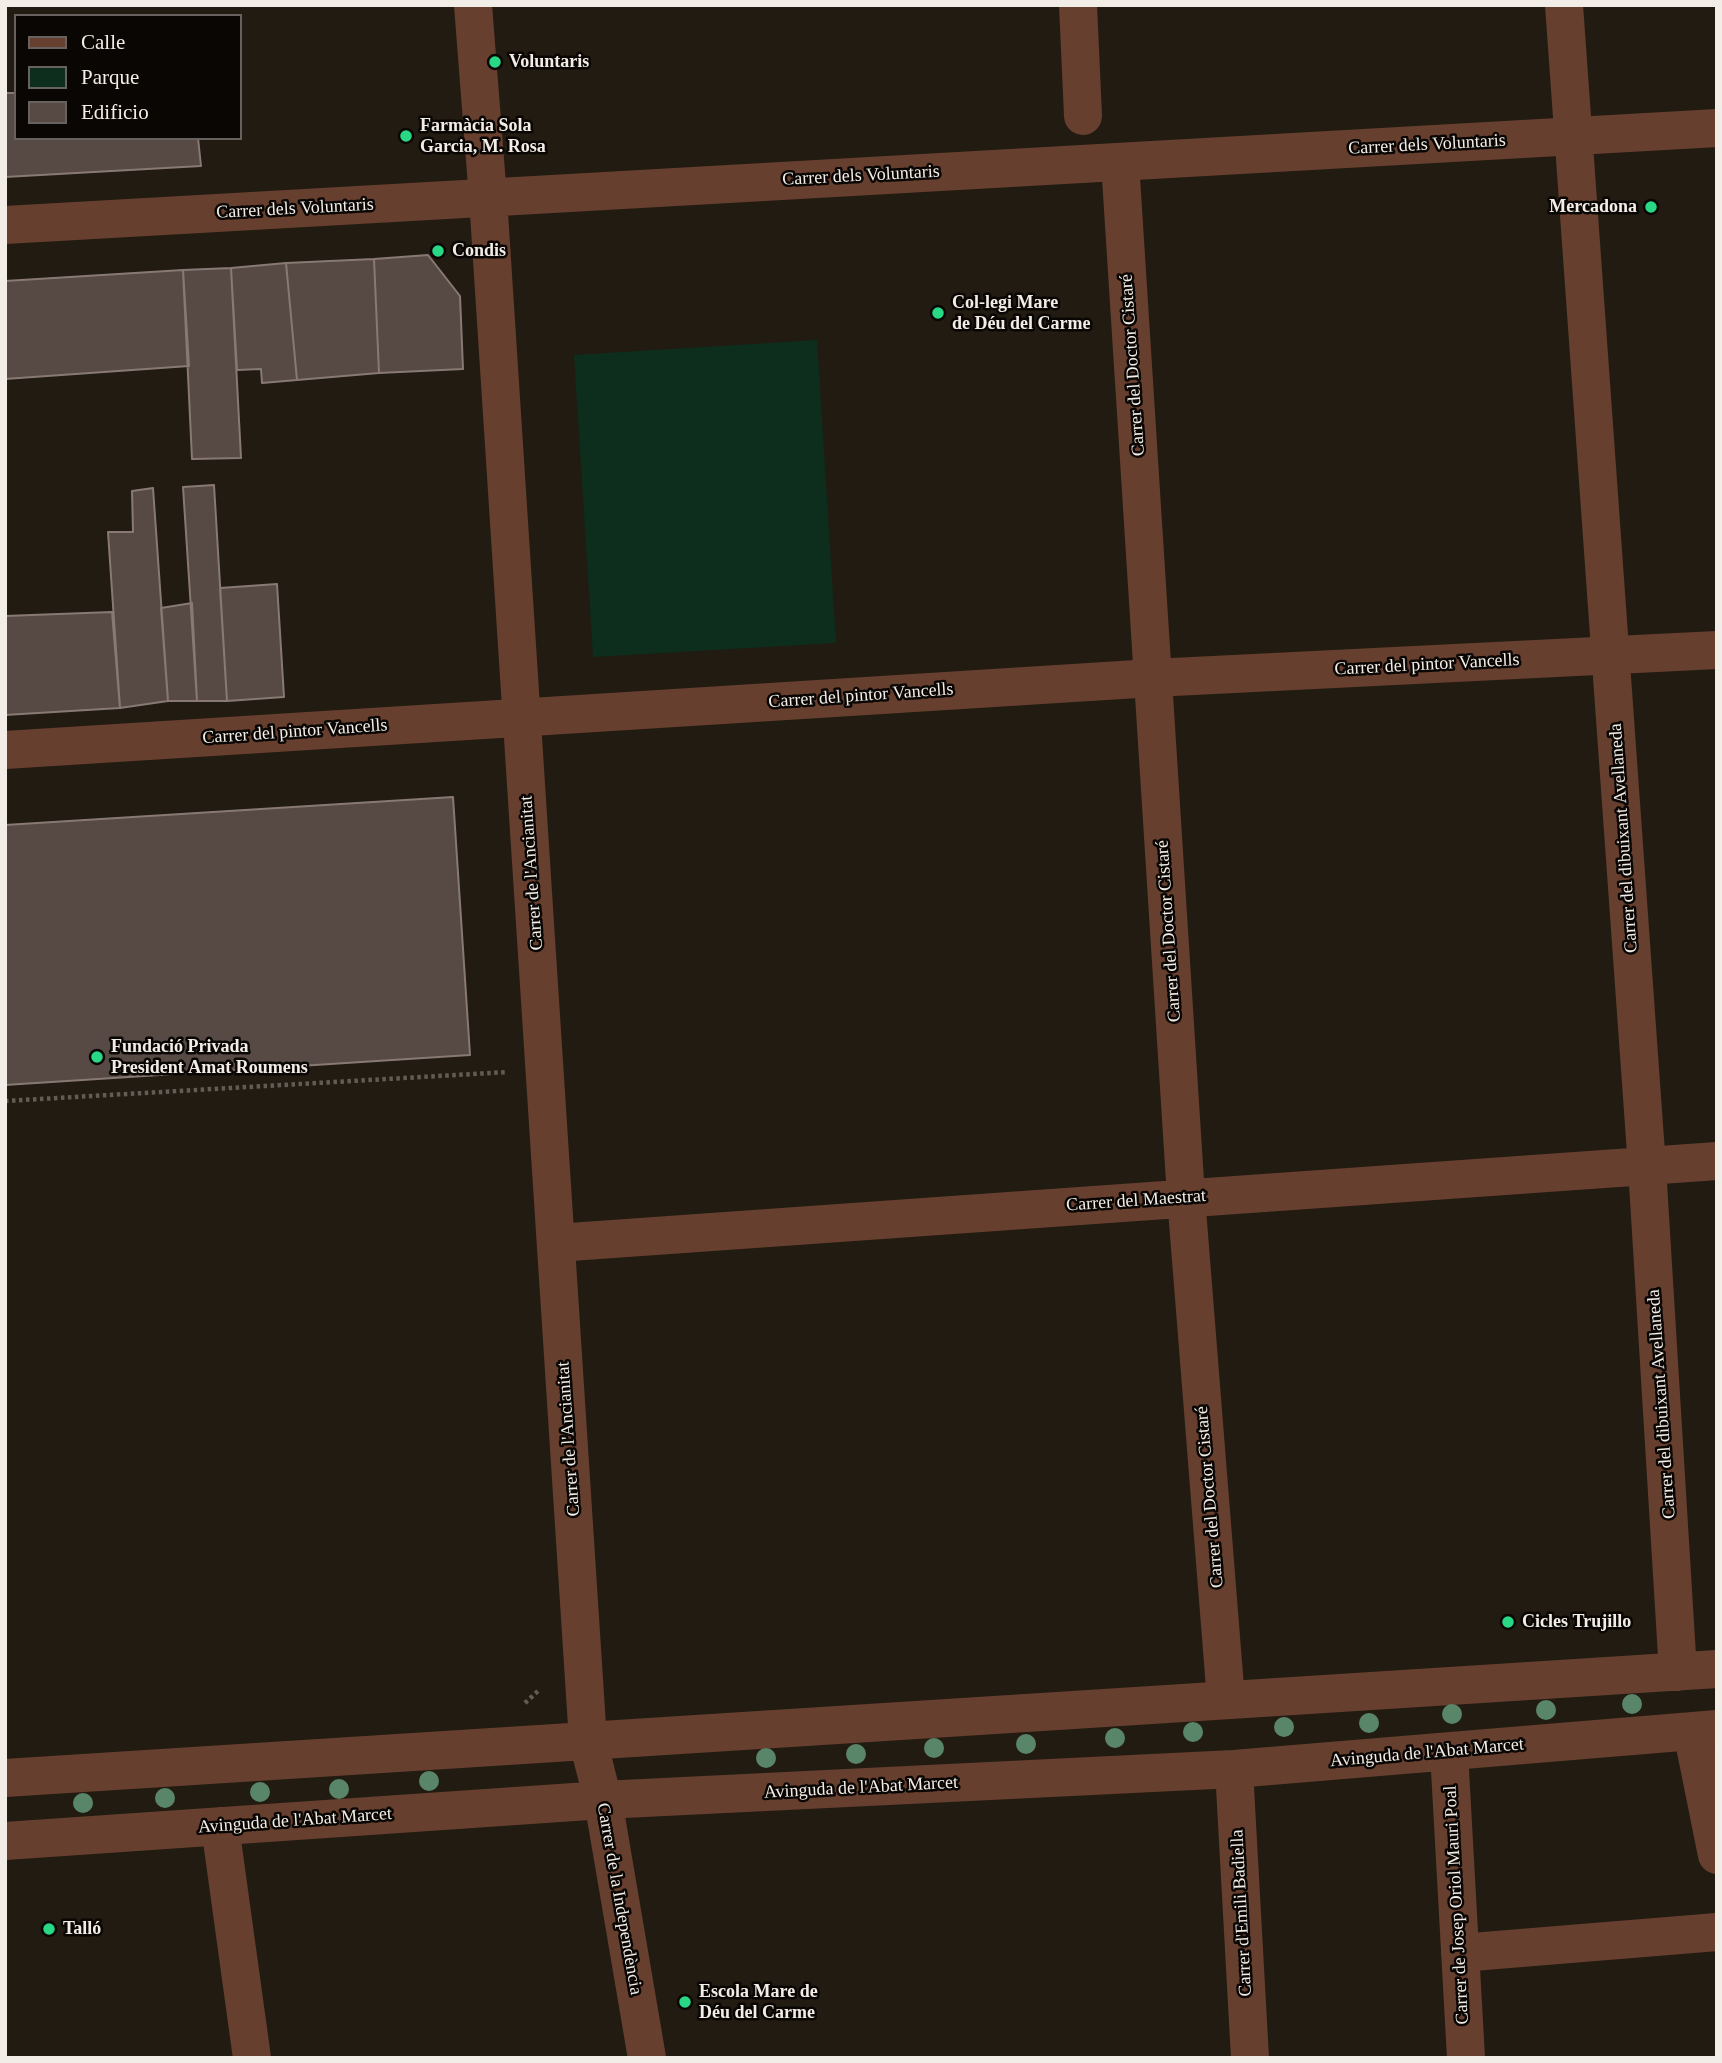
<!DOCTYPE html>
<meta charset="utf-8">
<style>
body{margin:0}
#map{position:relative;width:1722px;height:2063px;overflow:hidden;background:#221b12;font-family:Georgia,serif}
canvas{display:block}
.frame{position:absolute;inset:0;border:7px solid #f3ede7;pointer-events:none}
.legend{position:absolute;left:14px;top:14px;width:228px;height:126px;box-sizing:border-box;background:#090604;border:2px solid #67625f;margin:0;padding:9px 12px;list-style:none;font-size:21px;color:#f3ede7}
.legend li{display:flex;align-items:center;gap:14px;height:35px}
.legend b{width:35px;border:2px solid #67625f}
</style>
<div id="map">
<canvas width="1722" height="2063"></canvas>
<div class="frame"></div>
<ul class="legend">
<li><b style="height:9px;background:#673f2e"></b>Calle</li>
<li><b style="height:19px;background:#0d2d1d"></b>Parque</li>
<li><b style="height:19px;background:#574a45"></b>Edificio</li>
</ul>
</div>
<script>
const g = document.querySelector('canvas').getContext('2d');
g.lineJoin = 'round';
function fill(path, color) { g.fillStyle = color; g.fill(path, 'evenodd'); }
function stroke(path, color, width, dash) { g.strokeStyle = color; g.lineWidth = width; g.lineCap = dash ? 'butt' : 'round'; g.setLineDash(dash || []); g.stroke(path); }
function write(font, color, halo, rows, align = 'center') {
  g.font = font + ' Georgia,serif'; g.lineWidth = 5; g.setLineDash([]); g.textBaseline = 'middle'; g.strokeStyle = halo; g.fillStyle = color; for (const [text, x, y, turn = 0] of rows) {
    g.save(); g.translate(x, y); g.rotate((+turn || 0) * Math.PI / 180); g.textAlign = isNaN(turn) ? turn : align; if (halo) g.strokeText(text, 0, 0); g.fillText(text, 0, 0); g.restore();
  }
}
const green = new Path2D(`
 M817,340L836,643L593,657L574,355Z`);
const building = new Path2D(`
 M5,93H16V138H198L201,166L5,177Z
 M428,255L460,296L463,369L379,373L374,259Z
 M374,259L379,373L297,380L286,263Z
 M286,263L297,380L262,383L261,369L237,370L231,268Z
 M231,268L241,458L192,459L183,270Z
 M183,270L189,366L5,379V281Z
 M214,485L227,701H197L183,487Z
 M153,488L168,701L120,708L108,532H133L132,491Z
 M277,584L284,697L227,701L220,588Z
 M192,603L197,701H168L161,608Z
 M112,612L120,708L5,715V616Z
 M453,797L470,1055L5,1085V825Z`);
const path = new Path2D(`
 M5,1101L508,1072
 M525,1703L538,1691`);
const minor = new Path2D(`
 M473,5L488,198L588,1741L603,1800L647,2058
 M1078,5L1083,116
 M1564,5L1647,1167L1678,1672
 M1120,162L1186,1197L1226,1700
 M5,225L1717,128
 M5,750L1153,678L1717,650
 M556,1243L1717,1161
 M1692,1731L1717,1855
 M1449,1752L1466,2058
 M1234,1769L1250,2058
 M5,1778L1717,1669
 M220,1826L252,2058
 M5,1841L603,1800L1234,1769L1717,1729
 M1460,1953L1717,1932`);
const trees = [
 [1632,1704],
 [1546,1710],
 [1452,1714],
 [1369,1723],
 [1284,1727],
 [1193,1732],
 [1115,1738],
 [1026,1744],
 [934,1748],
 [856,1754],
 [766,1758],
 [429,1781],
 [339,1789],
 [260,1792],
 [165,1798],
 [83,1803]
];
const markers = [
 [495,62,7,"#28d885"],
 [406,136,7,"#28d885"],
 [1651,207,7,"#28d885"],
 [438,251,7,"#28d885"],
 [938,313,7,"#28d885"],
 [97,1057,7,"#28d885"],
 [1508,1622,7,"#28d885"],
 [49,1929,7,"#28d885"],
 [685,2002,7,"#28d885"]
];
const poiNames = [
 ["Voluntaris",509,62],
 ["Farmàcia Sola",420,126],
 ["Garcia, M. Rosa",420,147],
 ["Mercadona",1637,207,"right"],
 ["Condis",452,251],
 ["Col-legi Mare",952,303],
 ["de Déu del Carme",952,324],
 ["Fundació Privada",111,1047],
 ["President Amat Roumens",111,1068],
 ["Cicles Trujillo",1522,1622],
 ["Talló",63,1929],
 ["Escola Mare de",699,1992],
 ["Déu del Carme",699,2013]
];
const streetNames = [
 ["Carrer dels Voluntaris",1427,145,-3],
 ["Carrer dels Voluntaris",861,176,-3],
 ["Carrer dels Voluntaris",295,209,-3],
 ["Carrer del Doctor Cistaré",1133,365,-94],
 ["Carrer del pintor Vancells",1427,665,-3],
 ["Carrer del pintor Vancells",861,696,-4],
 ["Carrer del pintor Vancells",295,732,-4],
 ["Carrer del dibuixant Avellaneda",1624,838,-94],
 ["Carrer de l'Ancianitat",532,873,-94],
 ["Carrer del Doctor Cistaré",1169,931,-94],
 ["Carrer del Maestrat",1136,1201,-4],
 ["Carrer del dibuixant Avellaneda",1662,1404,-94],
 ["Carrer de l'Ancianitat",569,1439,-94],
 ["Carrer del Doctor Cistaré",1210,1497,-95],
 ["Avinguda de l'Abat Marcet",1427,1753,-5],
 ["Avinguda de l'Abat Marcet",861,1788,-3],
 ["Avinguda de l'Abat Marcet",295,1821,-4],
 ["Carrer de la Independència",619,1899,80],
 ["Carrer de Josep Oriol Mauri Poal",1457,1905,-93],
 ["Carrer d'Emili Badiella",1242,1913,-93]
];
fill(green, '#0d2d1d');
fill(building, '#574a45');
stroke(building, '#887974', 2);
stroke(path, '#635c54', 4.5, [3.5, 3.5]);
stroke(minor, '#673f2e', 38);
g.fillStyle = '#598668';
for (const [x, y] of trees) { g.beginPath(); g.arc(x, y, 10, 0, 2 * Math.PI); g.fill(); }
for (const [x, y, r, color] of markers) { const dot = new Path2D(); dot.arc(x, y, r, 0, 2 * Math.PI); g.fillStyle = color; g.fill(dot); stroke(dot, '#090604', 2.5); }
write('bold 18px', '#f3ede7', '#090604', poiNames, 'left');
write('18px', '#f3ede7', '#090604', streetNames);
</script>
